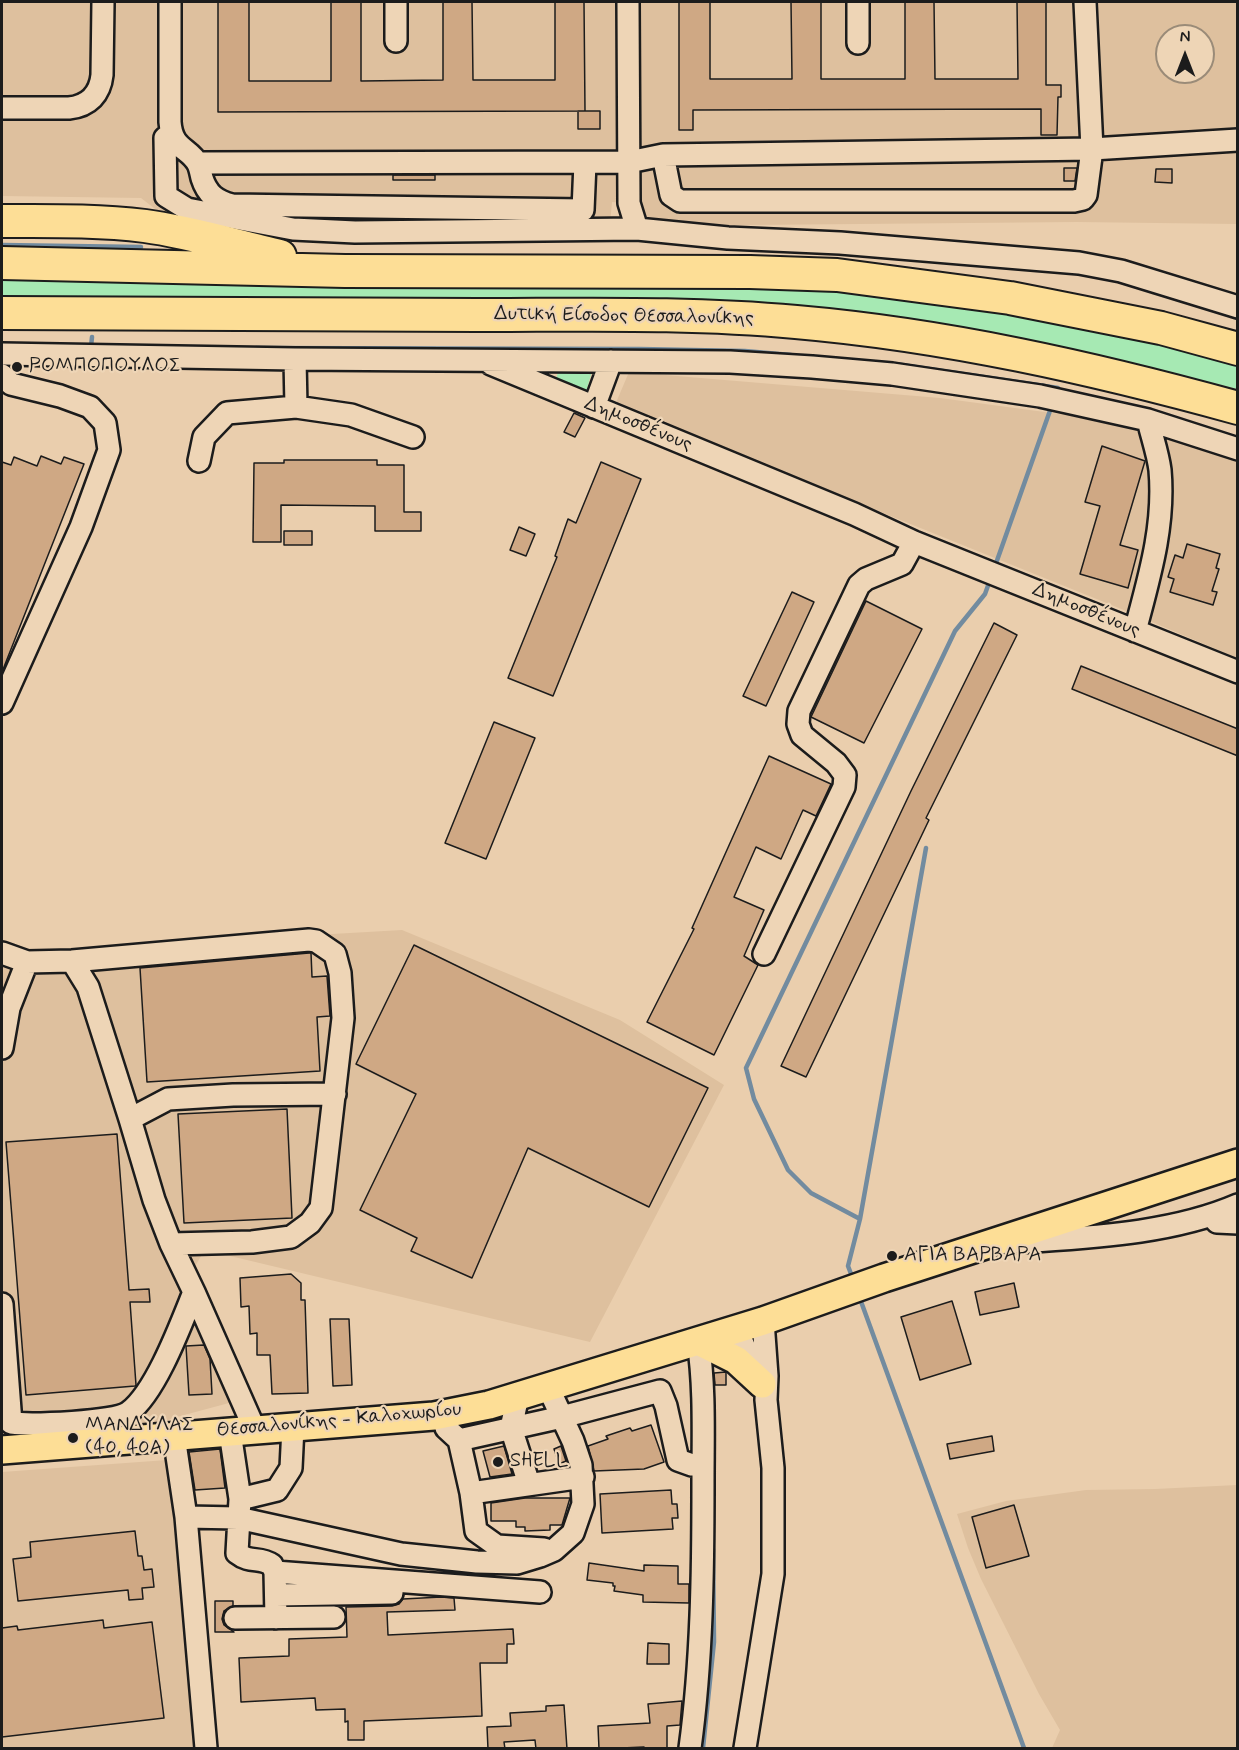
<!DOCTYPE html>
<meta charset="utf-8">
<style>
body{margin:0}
#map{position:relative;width:1239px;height:1750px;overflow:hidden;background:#eacead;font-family:Mynerve,sans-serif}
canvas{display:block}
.frame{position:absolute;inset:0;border:3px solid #1c1c1c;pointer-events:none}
.north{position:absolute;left:1155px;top:24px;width:60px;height:60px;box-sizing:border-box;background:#eed5b6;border:2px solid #9a8b78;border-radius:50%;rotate:0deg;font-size:16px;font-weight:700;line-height:24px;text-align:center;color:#1c1c1c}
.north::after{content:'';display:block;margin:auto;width:21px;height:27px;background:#1c1c1c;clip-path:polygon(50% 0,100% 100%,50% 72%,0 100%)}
</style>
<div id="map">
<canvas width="1239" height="1750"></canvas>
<div class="frame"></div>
<div class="north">N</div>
</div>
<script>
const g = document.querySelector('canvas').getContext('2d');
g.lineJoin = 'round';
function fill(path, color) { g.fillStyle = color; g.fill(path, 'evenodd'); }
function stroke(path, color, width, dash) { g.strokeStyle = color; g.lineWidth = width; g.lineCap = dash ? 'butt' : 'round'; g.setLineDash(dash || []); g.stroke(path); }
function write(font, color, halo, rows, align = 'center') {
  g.font = font + ' Mynerve,sans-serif'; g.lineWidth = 4.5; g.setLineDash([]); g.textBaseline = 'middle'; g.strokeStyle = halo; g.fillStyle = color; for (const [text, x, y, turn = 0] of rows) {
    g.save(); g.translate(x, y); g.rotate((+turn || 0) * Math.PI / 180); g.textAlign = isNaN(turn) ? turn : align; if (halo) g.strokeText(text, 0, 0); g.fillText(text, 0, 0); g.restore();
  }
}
const built = new Path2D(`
 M2,2H1237V224L1077,222L640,226L637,204L612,202L610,224L172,222L141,198L2,196ZM1167,36H1203V72H1167Z
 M629,372L940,398L1067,415L1172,438L1237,456V658L1119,608L615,405Z
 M402,930L620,1020L724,1085L590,1342L226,1255L201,1256L193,1270L254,1401L229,1403L173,1418L143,1433L2,1447V940L36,951Z
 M167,1460L207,1748H2V1472Z
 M1237,1485V1748H1052L1060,1730L1039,1694L981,1579L968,1548L957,1514L1006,1501L1086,1490L1155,1489Z`);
const green = new Path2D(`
 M2,275L799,282L1008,312L1134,336L1237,365V389L1084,351L967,329L566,300L2,297Z
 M559,369L592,371L585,396L554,385Z`);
const stream = new Path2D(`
 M2,245L141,247
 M91,347L92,337
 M256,348L640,349L745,351L791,355
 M895,364L1058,388L1056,394
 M994,569L1052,405
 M860,1219L926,848
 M853,1279L848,1266L860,1219L811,1193L788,1170L754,1099L746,1068L955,631L985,594L990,580
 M859,1296L1024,1748
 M703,1748L714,1642L713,1549`);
const building = new Path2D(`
 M218,2H249V81H331V2H361V81L443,80V2H472L473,80H555V2H584L585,111L218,112Z
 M679,2H710V79H792L791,2H821V79H905V2H934L935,79H1018L1017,2H1046V85H1061V97H1058L1057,135H1041V109L693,110V130H679Z
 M578,111H600V129H578Z
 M1064,168H1077L1075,181H1064Z
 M1156,169H1172V183L1155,182Z
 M393,175H435V180H393Z
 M574,413L585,418L575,437L564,432Z
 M1102,446L1145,461L1120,545L1138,550L1128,588L1080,574L1100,506L1085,502Z
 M41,456L61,464L64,457L84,464L2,672V462L11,465L14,457L37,466Z
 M284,460H377V465H404V512H421V531H375V506L281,505V542H253L254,463H284Z
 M601,462L641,479L553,696L508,678L557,557L555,556L568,519L576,523Z
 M519,527L535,534L526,556L510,550Z
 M284,531H312V545H284Z
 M1187,544L1220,554L1216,568L1219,569L1212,591L1217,592L1213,605L1170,592L1174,579L1168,577L1175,555L1183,558Z
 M792,592L814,602L766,706L743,696Z
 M866,601L922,629L864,743L811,717Z
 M994,623L1017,635L926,818L929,820L806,1077L781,1066L911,791Z
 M1081,666L1238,729V756L1072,689Z
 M494,722L535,738L486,859L445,843Z
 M769,756L831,784L816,816L803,810L781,859L756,847L734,897L764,910L744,956L758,965L714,1055L647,1022L694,929L692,928Z
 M414,945L708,1088L649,1207L528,1148L472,1278L411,1251L417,1238L360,1210L416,1094L356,1064Z
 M309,953H311L312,977L327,976L330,1016L317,1017L320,1071L147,1082L140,968Z
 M287,1109L292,1218L184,1223L178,1114Z
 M117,1134L129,1290L149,1289L150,1302H130L136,1385L135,1386L26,1395L6,1142Z
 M291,1274L301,1283V1300H305L308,1393L272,1394L270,1355H257V1333L250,1334L249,1306L241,1307L240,1278Z
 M1014,1283L1019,1307L980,1315L975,1292Z
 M952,1301L971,1364L920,1380L901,1317Z
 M330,1319H349L352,1385L333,1386Z
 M204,1345L210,1359L212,1394L189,1395L186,1346Z
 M726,1372V1385H715L714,1373Z
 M651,1425L664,1462L644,1469L594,1471L588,1446L608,1439L606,1436L630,1428L632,1431Z
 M992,1436L994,1451L950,1459L947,1444Z
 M504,1446L512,1474L490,1477L483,1451Z
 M561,1446L566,1461L559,1464L554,1449Z
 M220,1449L225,1488L195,1490L189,1452Z
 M671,1490L672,1504H677L678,1518H672L673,1529L602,1533L600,1494Z
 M525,1498H570L562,1525H550V1530L525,1531V1527H516V1521H491V1503Z
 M1014,1505L1029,1556L986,1568L972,1517Z
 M135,1531L138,1556H142L144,1570L152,1569L154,1587L142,1588L143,1599L129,1600L128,1590L18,1601L13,1559L31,1557L30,1542Z
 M589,1563L644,1571V1565L678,1566V1584H689V1603L643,1602V1595L614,1591L615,1586H613V1583L587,1580Z
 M441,1597L454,1598L455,1610L387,1612L388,1635L513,1629L514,1644H507V1663H480L482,1716L364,1721V1740H348V1721L345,1722V1709L316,1710L315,1698L241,1702L239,1658L289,1656V1639L347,1637L346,1607L392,1606L399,1604L403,1599Z
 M215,1601H233V1606L224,1611L222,1619L224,1625L234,1632H215Z
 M103,1620L104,1628L152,1622L164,1718L2,1737V1628L17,1626L18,1630Z
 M648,1643L669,1644V1664H647Z
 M682,1701L680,1725L667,1726V1749H644V1747L599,1749L598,1726L650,1723L648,1704Z
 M564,1705L567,1749H536L535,1740L504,1742L505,1749H488L487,1727L511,1726L510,1713L546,1711V1706Z`);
const minor = new Path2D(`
 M170,2V122C172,150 189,147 198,164C200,168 201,174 202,178C207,194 216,201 232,205L583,210L585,163
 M396,2V41
 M628,2L629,203L637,229L728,238L840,243L1079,263L1121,271L1238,307
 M858,43V2
 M2,108H69C89,106 100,94 102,75L103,2
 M171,133L165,138L166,196L187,209L293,229L355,232L637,229
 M663,155L671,195L680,201H1074L1083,199L1086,195L1092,149L1085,2
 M198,163L629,162L663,155L1092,149L1238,140
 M2,354L295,359L730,362L812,367L892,374L1040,396L1148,420L1238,449
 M295,359L296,407
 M491,364L854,514L914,542L1238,672
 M2,375L11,384L60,396L90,407L105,423L109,450L81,527L2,703
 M594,407L611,361
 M199,461L204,437L227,413L296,407L351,415L413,437
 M1135,631C1149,578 1165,526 1160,470C1158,454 1152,437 1148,420
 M2,953L27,962L72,961L309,940L316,941L335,954L340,973L343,1018L321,1208L310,1223L291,1237L252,1242L171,1244
 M764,954L844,787L845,775L836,763L802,735L798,724L799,711L859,585L866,579L902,564L914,542
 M72,961L88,987L130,1119L154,1200L171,1244L194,1292L255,1430
 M2,1048L9,1008L27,962
 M130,1119L168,1099L233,1095L335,1094
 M1212,1216L1217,1222L1238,1223
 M1019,1242C1090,1237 1171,1234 1238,1205
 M2,1304L11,1423C31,1425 115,1423 129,1412C156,1392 181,1324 194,1292
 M736,1328L758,1377
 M518,1396L511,1428L529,1484
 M446,1428L459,1440L471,1493L476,1531L497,1546L544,1549
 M230,1432L240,1499L237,1553C251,1564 259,1556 272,1565L275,1572L276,1618
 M174,1436L186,1517L206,1748
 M459,1440L562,1417L660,1391L666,1406L678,1460L692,1465L703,1464
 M471,1493L583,1477
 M240,1499L277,1490L291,1468L293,1427
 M186,1517L238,1518L401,1554L477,1562L517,1563L540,1556L554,1550L573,1533L583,1504L581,1465L573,1441L548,1387
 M275,1572L540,1592
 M276,1595L392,1593
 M235,1618L334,1617
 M690,1748C702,1660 703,1571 703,1483C703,1435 705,1387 698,1341
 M745,1748L773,1574V1468L766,1400L767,1376L763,1321`);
const major = new Path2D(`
 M698,1341L736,1360L762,1384
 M2,1450L434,1416L489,1405L763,1321L884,1278L1238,1163`);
const highway = new Path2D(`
 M2,221C49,221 97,220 145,226C190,232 235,246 280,256
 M2,263L345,271L750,272L837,275L1010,298L1161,328L1238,349
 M2,313C160,314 319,314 477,315C583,315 690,312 796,322C946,335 1093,368 1238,408`);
const markers = [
 [17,367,6,"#1c1c1c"],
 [892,1256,6,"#1c1c1c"],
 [73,1438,6,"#1c1c1c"],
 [498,1462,6,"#1c1c1c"]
];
const streetNames = [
 ["Δυτική Είσοδος Θεσσαλονίκης",624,317,1],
 ["Δημοσθένους",638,425,22],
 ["Δημοσθένους",1086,611,22],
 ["Θεσσαλονίκης - Καλοχωρίου",339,1421,-5]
];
const poiNames = [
 ["ΡΟΜΠΟΠΟΥΛΟΣ",29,367],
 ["ΑΓΙΑ ΒΑΡΒΑΡΑ",904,1256],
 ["ΜΑΝΔΥΛΑΣ",85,1426],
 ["(40, 40Α)",85,1449],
 ["SHELL",510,1462]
];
fill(built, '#dec09e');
fill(green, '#a6e9b3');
stroke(stream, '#728b9f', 4.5);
fill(building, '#cfa884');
stroke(building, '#1c1c1c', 1.5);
stroke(minor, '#1c1c1c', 26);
stroke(major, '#1c1c1c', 32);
stroke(highway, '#1c1c1c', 36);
stroke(minor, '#eed5b6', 21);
stroke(major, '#fdde96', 27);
stroke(highway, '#fdde96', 32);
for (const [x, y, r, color] of markers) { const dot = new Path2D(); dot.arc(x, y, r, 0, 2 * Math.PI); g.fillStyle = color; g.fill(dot); stroke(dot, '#eed5b6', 2); }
write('20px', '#1c1c1c', '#eed5b6', streetNames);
write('20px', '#1c1c1c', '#eed5b6', poiNames, 'left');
</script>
